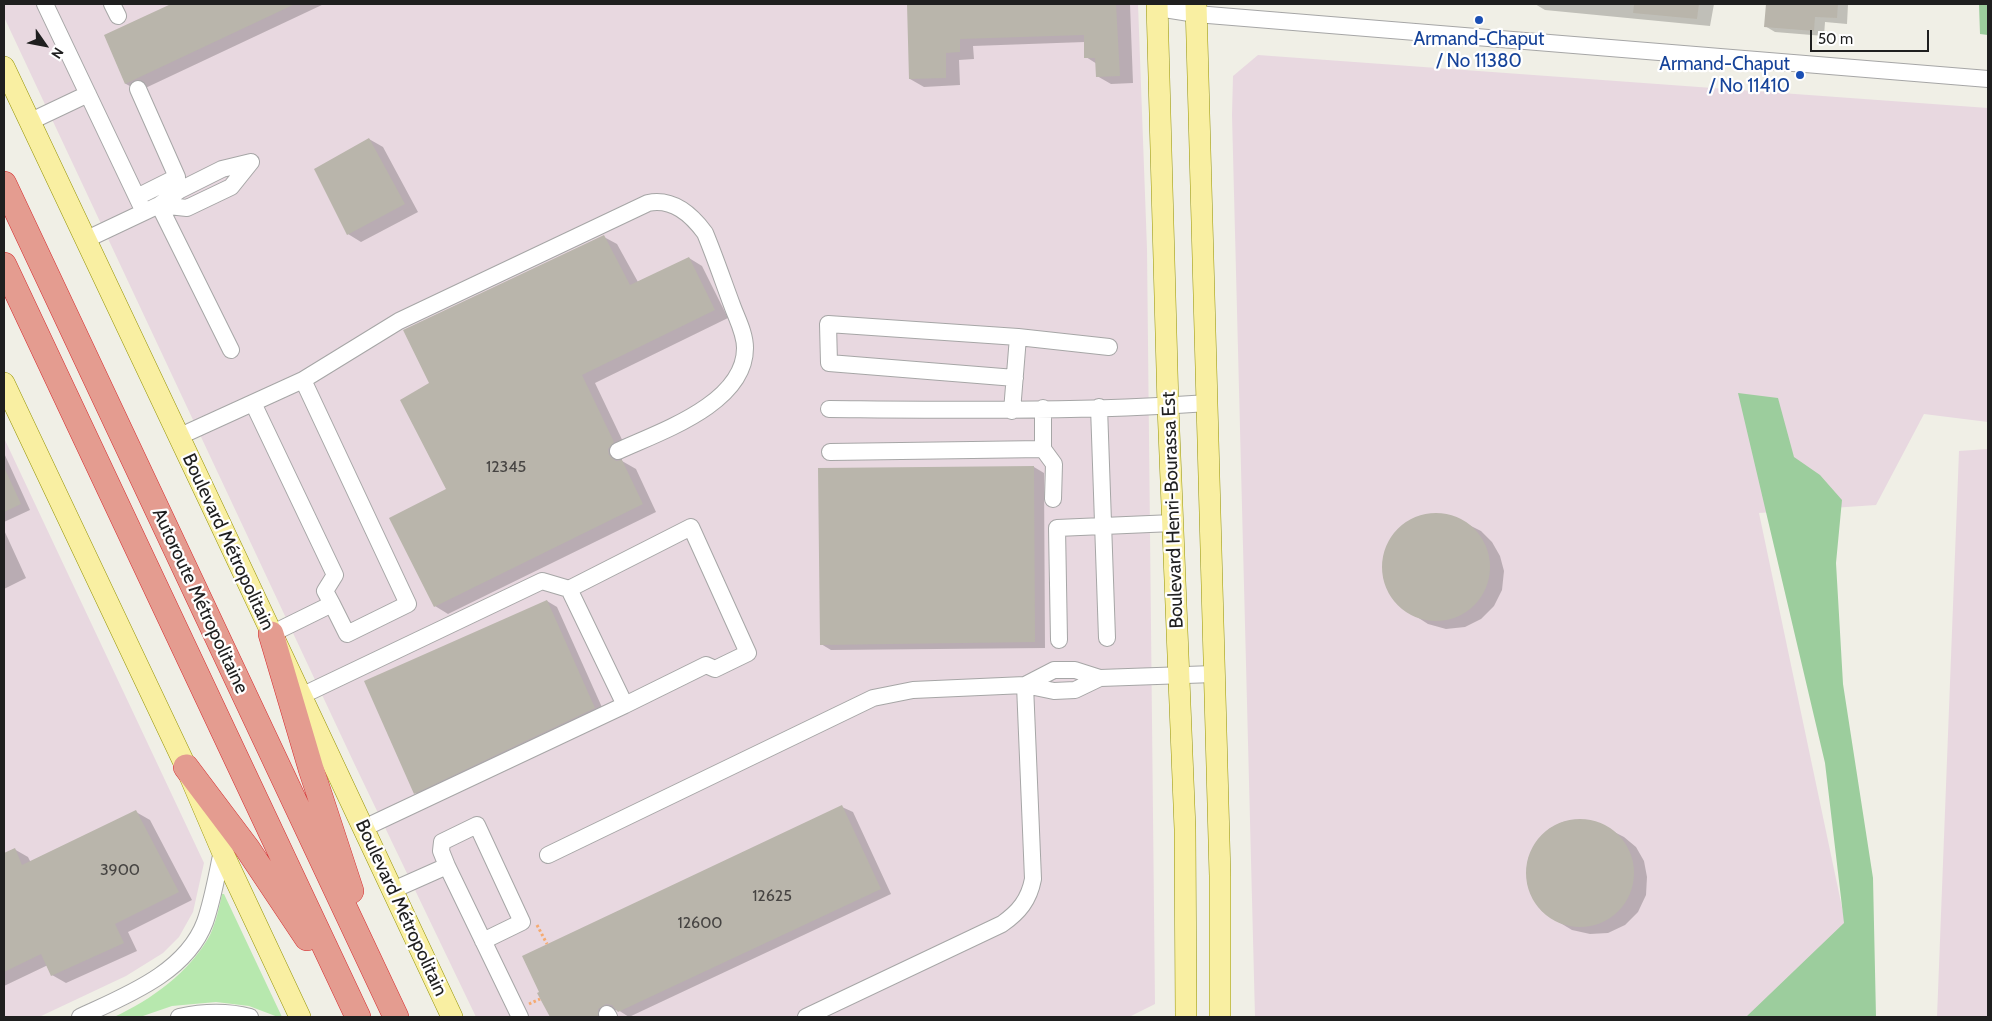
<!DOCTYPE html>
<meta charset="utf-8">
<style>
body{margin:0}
#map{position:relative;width:1992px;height:1021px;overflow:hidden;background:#f0efe6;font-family:Cabin,sans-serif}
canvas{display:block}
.frame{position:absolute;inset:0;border:5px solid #1f1f1f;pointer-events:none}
.north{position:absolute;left:20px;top:20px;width:50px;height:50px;-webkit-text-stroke:4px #fff;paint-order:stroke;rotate:123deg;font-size:14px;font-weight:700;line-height:20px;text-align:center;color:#1f1f1f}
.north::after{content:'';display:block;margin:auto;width:18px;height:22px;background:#1f1f1f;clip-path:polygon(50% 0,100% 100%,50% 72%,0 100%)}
.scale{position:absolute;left:1810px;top:30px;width:119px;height:22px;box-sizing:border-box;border:2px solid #1f1f1f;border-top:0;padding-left:6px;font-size:15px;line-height:18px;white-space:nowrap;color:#1f1f1f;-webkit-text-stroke:4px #fff;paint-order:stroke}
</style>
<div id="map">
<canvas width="1992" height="1021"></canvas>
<div class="frame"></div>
<div class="north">N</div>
<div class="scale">50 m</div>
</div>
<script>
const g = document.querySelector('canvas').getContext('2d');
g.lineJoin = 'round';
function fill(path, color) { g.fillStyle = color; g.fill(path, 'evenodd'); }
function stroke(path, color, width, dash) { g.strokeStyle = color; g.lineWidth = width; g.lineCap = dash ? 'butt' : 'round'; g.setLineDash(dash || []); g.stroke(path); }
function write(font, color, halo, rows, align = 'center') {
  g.font = font + ' Cabin,sans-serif'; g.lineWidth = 4.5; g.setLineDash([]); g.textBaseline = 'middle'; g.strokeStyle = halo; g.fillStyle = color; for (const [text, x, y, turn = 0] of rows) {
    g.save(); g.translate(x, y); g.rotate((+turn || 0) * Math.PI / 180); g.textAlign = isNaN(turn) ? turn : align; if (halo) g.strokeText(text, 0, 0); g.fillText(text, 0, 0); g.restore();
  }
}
const industrial = new Path2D(`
 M4,4H1138L1147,249L1155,1004L1129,1017H476L354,763L4,17Z
 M1258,55L1988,108V422L1924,414L1876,505L1759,513L1847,931L1755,1017H1255L1232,115L1233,76Z
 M4,438L204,863L193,912L179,937L163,953L126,976L39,1017H4Z
 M1988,449V1017H1937L1959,451Z`);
const grass = new Path2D(`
 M222,894H224L282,1017H278L249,1006L216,1002L172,1006L140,1017H114C151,1000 190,972 210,935C216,922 219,908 222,894Z`);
const forest = new Path2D(`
 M1979,4H1988V35L1980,34Z
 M1738,393L1778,398L1794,457L1820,475L1842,500L1836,563L1843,684L1873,878L1876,1017H1746L1844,923L1825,763Z`);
const shadow = new Path2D(`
 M174,4H324L139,91L126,84L106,36Z
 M908,4H1130L1133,83L1111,84L1097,76V64L1086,57L1085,42L973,46L974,59L959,60L960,85L924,87L910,79Z
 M1535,4H1714L1710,26L1545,10Z
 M1767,4H1848L1847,24L1825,22L1824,36L1775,32L1765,26Z
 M369,139L383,147L418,212L361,242L348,234Z
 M604,237L617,244L638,282L689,258L702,266L728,318L595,383L627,450L622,458V461L636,469L656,512L448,614L435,606L447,489L431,384Z
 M4,453L30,510L4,522Z
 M1034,467L1044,473L1045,648L831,650L821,644Z
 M1436,514L1451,516L1481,531L1492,542L1500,556L1504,571L1502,590L1494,606L1481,619L1465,627L1446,629L1428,624L1414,615L1399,605L1388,590L1383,572L1385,554L1393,537L1406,524L1420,517Z
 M4,530L26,578L4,589Z
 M547,601L557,607L605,714L425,799L415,793Z
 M842,807L853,812L891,894L629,1017L618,1010L612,1011L608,1017H552L546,1005Z
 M136,812L150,820L192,900L128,932L137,951L66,983L52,975L48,965L4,986V854L14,849L28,857L31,863Z
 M1579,820L1595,822L1624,837L1636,847L1644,861L1647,877L1646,895L1638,912L1625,925L1608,933L1590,934L1572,930L1557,921L1542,911L1532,895L1527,878L1528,859L1536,843L1549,829L1563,822Z`);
const building = new Path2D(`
 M171,4H295L125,84L104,35Z
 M907,4H1116L1120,76L1096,77L1095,58H1084V35L960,39V52L946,53V78L909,79Z
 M1634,4H1699L1697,19L1633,13Z
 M1766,4H1838L1837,18L1815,17L1814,31L1764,27Z
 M369,138L405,204L347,235L314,169Z
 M604,235L630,285L689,257L715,310L582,375L614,442L608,449L609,455L616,461L622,460L643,504L434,607L389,518L446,489L400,400L429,383L403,330Z
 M1034,466L1035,642L820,645L818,468Z
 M4,467L21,504L4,512Z
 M1382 567a54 54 0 1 1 108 0a54 54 0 1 1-108 0Z
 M547,600L595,708L414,794L364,681Z
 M842,805L881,889L618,1012L612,1005L606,1004L598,1009V1017H550L537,993L539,992L522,956Z
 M136,810L179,892L115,924L124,943L51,976L41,954L4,972V853L15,848L22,865Z
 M1526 873a54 54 0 1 1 108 0a54 54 0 1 1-108 0Z`);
const path = new Path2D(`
 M537,925L547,944
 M529,1004L540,999`);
const minor = new Path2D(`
 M45,4L144,212
 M112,4L118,16
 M1158,8L1196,14L1988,79
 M29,122L88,94
 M137,197L177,177L138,89
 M159,205L231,350
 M159,205L187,208L231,187L251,162
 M85,240L159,205L180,190L222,169L251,162
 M1018,337L1109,347
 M303,380L399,321L648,203C673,198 691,214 705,233C715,257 723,281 732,305C737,319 745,333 745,348C745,404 659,432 618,451
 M253,403L335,575L325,591L332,604
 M1099,407L1107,638
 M829,409C955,410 1082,412 1208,403
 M1012,411L1018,337L828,324L829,363L1015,378
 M178,437L303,380L408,604L347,634L332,604L271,634
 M1043,449L1054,464L1053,499
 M830,452L1043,449V408
 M569,589L691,527L748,653L715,669L706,665L625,705
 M1059,640L1057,528L1173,523
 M1025,685L1054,670H1075L1100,678L1214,674
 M301,696L542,581L569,589L625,705L364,828
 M548,855L873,698L913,690L1025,685L1054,691L1075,690L1100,678
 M393,890L447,866
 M483,941L522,922L477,825L442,842L441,851L447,866L520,1017
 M607,1014L609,1017
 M80,1017C125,996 186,973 205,922C213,899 217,874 222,851
 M179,1017C202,1012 227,1011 250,1017
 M806,1017L1002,924C1019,912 1029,900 1033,879L1025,685`);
const major = new Path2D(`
 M1157,4L1168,406L1185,829L1186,1017
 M1196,4L1220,876V1017
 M4,67C153,384 305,699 452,1017
 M4,383L186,767L222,851L300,1017`);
const highway = new Path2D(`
 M4,184L396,1017
 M4,265L358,1017
 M271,634L311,769L351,891
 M186,767L247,848L307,938`);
const markers = [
 [1479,20,5,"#1a4fb4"],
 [1800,75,5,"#1a4fb4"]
];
const numberNames = [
 ["12345",506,467],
 ["3900",120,870],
 ["12625",772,896],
 ["12600",700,923]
];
const transitNames = [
 ["Armand-Chaput",1479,39],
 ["/ No 11380",1479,61],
 ["Armand-Chaput",1790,64,"right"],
 ["/ No 11410",1790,86,"right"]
];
const streetNames = [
 ["Boulevard Henri-Bourassa Est",1173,510,-92],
 ["Boulevard Métropolitain",228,542,65],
 ["Autoroute Métropolitaine",200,601,65],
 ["Boulevard Métropolitain",401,908,65]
];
fill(industrial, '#e8d8e0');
fill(grass, '#b7e8ae');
fill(forest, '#9ccd9d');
fill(shadow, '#0003');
fill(building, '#b9b5ab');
stroke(minor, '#a6a6a6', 18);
stroke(major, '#959405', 22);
stroke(highway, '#d52b2e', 26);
stroke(path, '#f5aa71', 3, [2.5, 2.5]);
stroke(minor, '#fff', 16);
stroke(major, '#f9efa2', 21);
stroke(highway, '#e49c90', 25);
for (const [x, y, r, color] of markers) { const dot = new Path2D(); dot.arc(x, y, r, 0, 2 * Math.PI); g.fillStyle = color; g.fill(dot); stroke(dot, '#fff', 2); }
write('16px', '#464442', null, numberNames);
write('19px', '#164399', '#fff', transitNames);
write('19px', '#1f1f1f', '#fff', streetNames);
</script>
